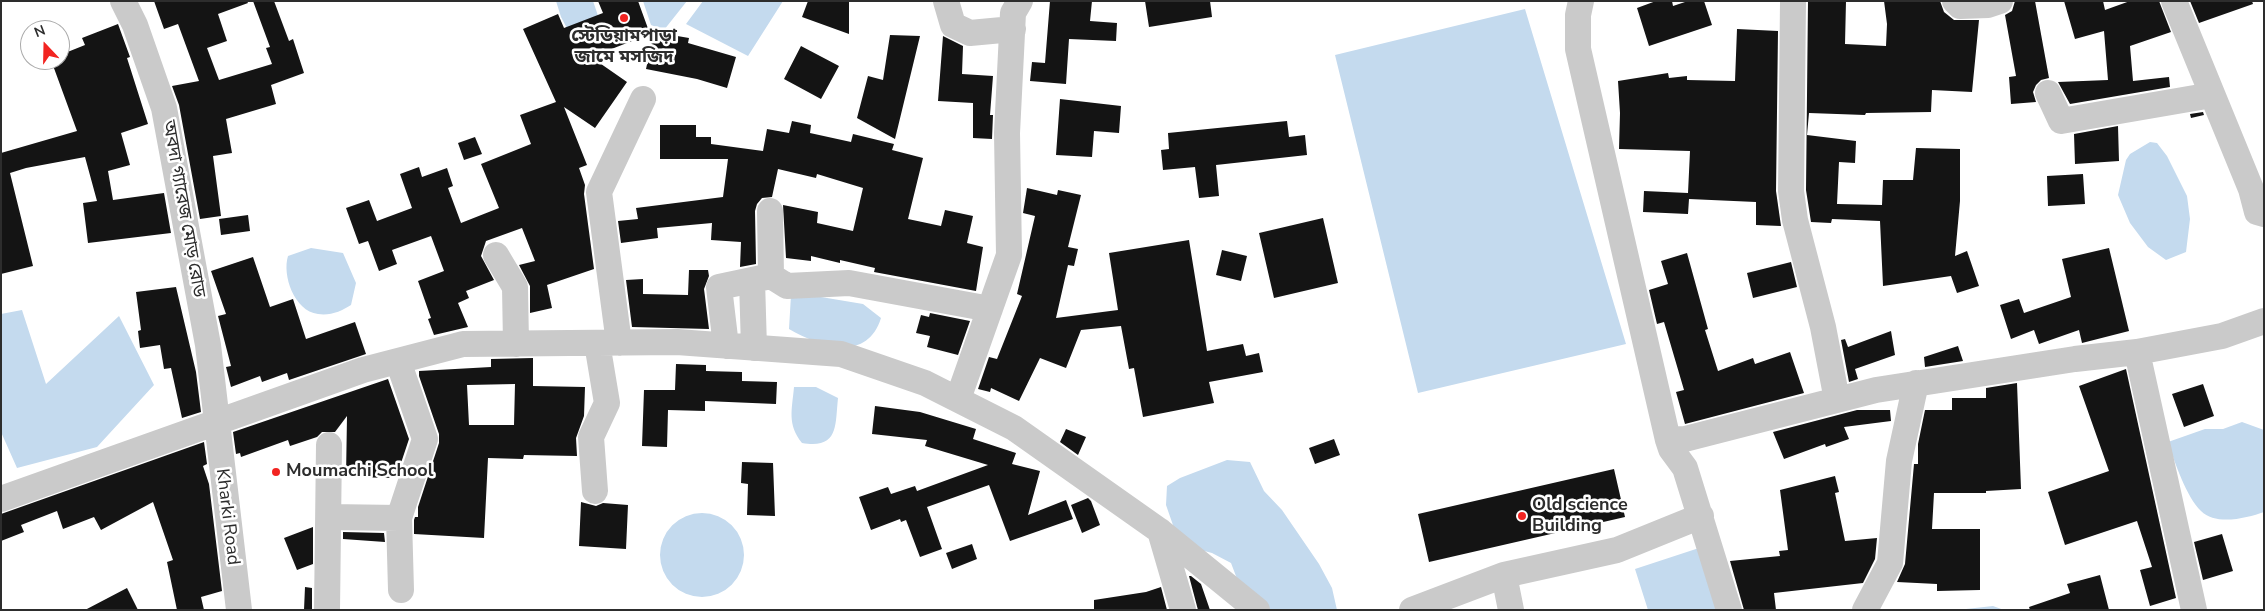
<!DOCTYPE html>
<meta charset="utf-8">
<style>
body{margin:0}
#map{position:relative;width:2265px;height:611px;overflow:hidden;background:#fff;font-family:"Nunito Sans",sans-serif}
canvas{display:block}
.frame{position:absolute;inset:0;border:2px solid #2d2d2d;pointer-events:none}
.north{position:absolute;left:20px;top:20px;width:50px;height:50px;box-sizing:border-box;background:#fff;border:1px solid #ababab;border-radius:50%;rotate:339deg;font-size:14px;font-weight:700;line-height:20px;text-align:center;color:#2d2d2d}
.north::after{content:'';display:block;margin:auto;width:18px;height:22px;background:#f22421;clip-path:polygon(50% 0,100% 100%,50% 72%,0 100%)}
</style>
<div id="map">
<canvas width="2265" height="611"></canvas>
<div class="frame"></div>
<div class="north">N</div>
</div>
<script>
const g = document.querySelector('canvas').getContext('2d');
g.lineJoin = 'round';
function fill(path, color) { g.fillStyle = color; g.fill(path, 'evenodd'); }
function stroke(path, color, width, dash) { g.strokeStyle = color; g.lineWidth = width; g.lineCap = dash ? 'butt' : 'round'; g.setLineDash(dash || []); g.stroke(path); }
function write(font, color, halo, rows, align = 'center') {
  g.font = font + ' "Nunito Sans","Noto Sans Bengali",sans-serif'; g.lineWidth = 5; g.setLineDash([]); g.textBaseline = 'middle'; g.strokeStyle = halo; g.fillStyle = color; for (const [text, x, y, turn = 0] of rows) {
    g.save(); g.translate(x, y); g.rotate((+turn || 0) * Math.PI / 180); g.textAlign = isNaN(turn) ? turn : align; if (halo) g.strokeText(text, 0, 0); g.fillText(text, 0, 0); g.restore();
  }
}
const water = new Path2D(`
 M556,1H593L608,45L569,32L561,17Z
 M643,1H687L664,30L651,25Z
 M703,1H783L748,56L686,24Z
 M1525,9L1626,344L1418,393L1335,55Z
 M2150,142L2157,143L2167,156L2187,196L2190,219L2186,252L2166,260L2148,247L2130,223L2118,195L2126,160L2130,154Z
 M311,248L343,253L356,283L351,305C342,311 330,316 318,314C294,311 282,275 288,256Z
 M791,295L821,297L863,304L881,318C867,363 820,347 789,329Z
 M22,310L46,384L119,316L154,385L97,447L17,468L1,432V314Z
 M794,387H816L838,398C835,426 839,449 802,443C787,424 792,410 794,387Z
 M2242,422L2264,430V512C2247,518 2216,526 2201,511C2187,498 2174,461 2168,442L2205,429H2223Z
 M1227,460L1250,462L1264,491L1282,510L1319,564L1332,588L1337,610H1269L1239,584L1231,563L1212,553L1189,547L1174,528L1166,505L1167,486L1180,478Z
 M660 555a42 42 0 1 1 84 0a42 42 0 1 1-84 0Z
 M1699,548L1716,610H1648L1635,569Z
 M1993,606L2004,610H1957Z`);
const building = new Path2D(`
 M154,1H247L248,3L218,14L227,41L207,48L219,80L272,64L266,48L270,47L253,1H274L289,41L293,39L304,73L271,85L276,104L226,119L232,153L213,156L221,216L200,219L179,105L172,86L199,81L178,24L164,29Z
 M598,1H638L650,34L591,57L627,82L595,128L564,107L587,165L579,168L585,185L584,194L594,269L547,285L552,308L530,313V286L519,265L535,261L522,228L486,241L481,256L494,280L466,291L469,298L458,303L468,327L434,335L428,319L431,318L418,281L444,271L431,236L392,250L397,264L379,271L368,241L359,244L346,208L369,200L377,221L412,208L400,174L419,167L422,177L447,168L453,186L448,188L461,223L499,208L481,164L531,144L520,115L556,102L523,29L558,14L564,28L603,13Z
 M808,1H849V34L802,17Z
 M1050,1H1092L1090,21L1117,23L1116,41L1069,39L1066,84L1030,81L1032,62L1045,63Z
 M1145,1H1210L1212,17L1149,27Z
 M1656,1H1672L1673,6L1688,1H1704L1712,25L1649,46L1637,8Z
 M1808,1H1846L1845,44L1886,46L1887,24L1884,1H1940L1944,12L1954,20H1979L1972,92L1932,90L1931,112L1866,113L1865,115L1809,113L1807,135L1856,141L1855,163L1839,162L1837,204L1882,205L1883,180H1913L1916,148L1960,149V201L1955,256L1967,251L1979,286L1957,293L1951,276L1883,286L1880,221L1832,219L1831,223L1811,222L1806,190Z
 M2015,1H2035L2049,78L2041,80L2036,85L2033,92L2036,102L2011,104L2009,77L2016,76L2005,15L2012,11Z
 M2064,1H2103L2105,10L2130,1H2159L2171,32L2130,46L2133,81L2169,77L2170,87L2070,104L2058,82L2108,80L2104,31L2075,39Z
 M2190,1H2252L2253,4L2199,23Z
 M118,24L130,57L127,58L148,124L121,133L130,165L108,171L113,200L164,193L171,233L88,243L83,203L97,201L85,157L26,168L10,173L33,266L1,274V153L77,131L51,60H60V55L85,45L82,38Z
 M1737,29L1778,31L1776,191L1781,226L1756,225V202L1689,199L1688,214L1643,212L1644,191L1688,193L1690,151L1619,149L1620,113L1618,81L1668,73L1669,78L1687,76V80L1735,81Z
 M654,32L689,38L688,43L736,57L727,88L697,79L646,69Z
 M890,35L920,36L895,139L857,118L868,76L883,80Z
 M943,36L963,46L962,74L993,76L990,115H993L992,139L973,138V103L938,101Z
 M801,46L839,66L821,99L784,79Z
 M1060,99L1121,106L1119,133L1094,131L1092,157L1056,155Z
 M2203,112L2204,115L2191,118L2190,114Z
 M792,121L811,125L810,133L851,142L853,134L894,144L892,150L923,158L908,219L941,226L945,210L973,216L967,243L983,247L976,291L874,272L875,268L840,260V263L811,256V261L786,258L783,205L818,212L817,223L853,231L863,188L817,174L816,178L778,169L772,197L762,198L757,204L755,211L756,264L740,267L741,242L711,240L712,223L657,228L658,238L621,243L618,221L638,219L636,208L723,197L728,159H660V125H696V137H711V144L763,151L767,129L789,133Z
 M1287,121L1289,137L1305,135L1307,155L1216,165L1219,196L1199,198L1195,167L1163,170L1161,150L1169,149L1168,133Z
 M2118,126L2119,161L2075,164L2074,134Z
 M475,137L482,154L464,160L458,143Z
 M2083,174L2085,204L2048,206L2047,176Z
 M1027,188L1057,195L1058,190L1081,195L1068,247L1078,249L1074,266L1068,265L1056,318L1118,310L1109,253L1189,240L1207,351L1243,344L1246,356L1259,353L1263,372L1209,382L1214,403L1143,417L1134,368L1129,369L1121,326L1081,330L1066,368L1040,358L1019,401L991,388L990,392L978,389L989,357L997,359L1022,296L1017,294L1035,216L1023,213Z
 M248,215L250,231L221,235L219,219Z
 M1323,218L1338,283L1274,298L1259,233Z
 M2109,248L2129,331L2082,343L2079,330L2039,344L2034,330L2011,339L2000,305L2019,299L2024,313L2071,297L2062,259Z
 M1222,250L1247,256L1241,281L1216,275Z
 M1687,253L1708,329L1705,330L1718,371L1753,358L1755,364L1790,352L1804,393L1685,424L1676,392L1684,390L1664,322L1657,324L1649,290L1668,284L1661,261Z
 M253,257L270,307L293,299L306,339L355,322L366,354L289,380L287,373L262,382L260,376L231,387L226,367L231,366L218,316L226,314L211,271Z
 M1791,262L1797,287L1753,298L1747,273Z
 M689,270H708L709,276L704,289L709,329L632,327L626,280L643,279V294L688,295Z
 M176,287L196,372L201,412L182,418L171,368L164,369L160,345L140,348L138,331L141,330L136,292Z
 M930,313L970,321L958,355L927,347L930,336L916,333L921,315L929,317Z
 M1891,331L1895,355L1855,369L1858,379L1849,382L1841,340L1845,339L1848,347Z
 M1958,346L1963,361L1925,367L1924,357Z
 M533,358V386L585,387L584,416L576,438L577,456L524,455L523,459L488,458L484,538L414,534V520L415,517H418V507L439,443V434L419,376V371L491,367V359ZM515,384L514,425H469L467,385Z
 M676,364L706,365V371L742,372V381L777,382L776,404L705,401V411L668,410L667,447L642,446L644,390H675Z
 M2126,369L2176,598L2150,606L2140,570L2152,567L2137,521L2065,545L2048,492L2109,471L2079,386Z
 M388,379L409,439L396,478L346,477L347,416L335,432H322L317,437L290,446L288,440L241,457L240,453L236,454L233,432Z
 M2017,383L2021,489L1986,491V493H1934L1932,529H1980V590L1937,591V584L1897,582L1905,564L1914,464H1918V444L1925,410H1952V398H1986V388Z
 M2203,384L2214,416L2184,427L2172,394Z
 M875,406L920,412L976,429L973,439L1016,453L1012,464L1040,471L1028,515L1066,500L1073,519L1010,541L989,485L927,507L942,549L920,557L906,520L901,522L900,519L871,530L859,497L888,487L891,494L915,486L917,491L988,465L925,446L927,440L872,434Z
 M1857,410H1890L1891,421L1844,427L1849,439L1826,447L1825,444L1784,459L1773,432Z
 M1066,429L1086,437L1078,455L1060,442Z
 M1334,439L1340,455L1315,464L1309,448Z
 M204,442L207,464L203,466L209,484L222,591L201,597L204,610H177L167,562L173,560L153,502L101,530L94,517L63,529L57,511L21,525L24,532L1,541V514Z
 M742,462L773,463L775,516L747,515L748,484L741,483Z
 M1614,469L1625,517L1429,562L1418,514Z
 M1835,476L1839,492L1835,493L1845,541L1877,538L1875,559L1863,583L1774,593L1776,610H1744L1730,561L1780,556L1779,551L1788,550L1780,490Z
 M1088,498L1091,501L1100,525L1082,533L1071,505Z
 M581,502L596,506L603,503L628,505L626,549L579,546Z
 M313,527V564L297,570L284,538Z
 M343,532L384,533L385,542L343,539Z
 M2222,534L2233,571L2203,580L2194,542Z
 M972,544L977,559L952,569L946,553Z
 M2100,575L2109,610H2030L2029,607L2070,593L2067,584Z
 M1189,576H1191L1201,584L1210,610H1198Z
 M305,587L312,588V610H304Z
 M1161,587L1167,610H1094V600L1146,592Z
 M127,588L138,610H85Z`);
const minor = new Path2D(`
 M123,1L135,25L164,108L208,345L239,610
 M946,1L953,25L970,33L1013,29
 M1581,1L1578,15V49L1668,440L1671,449L1685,468L1729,610
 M1793,1L1791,191L1795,220L1823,327L1837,400
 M1955,1L1960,6L1988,5L2000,1
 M2174,1L2251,189L2257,212L2264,214
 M2048,93L2061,121L2212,95
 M770,211L771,276L787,286L849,283L990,309
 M496,255L515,287L516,344
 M752,280L754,348
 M619,343L599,192L643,99
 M726,346L719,287L771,276
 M2137,352L2194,610
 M398,361L425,439L399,518L401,590
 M958,399L1009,255L1007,133L1013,13L1020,1
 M1668,440L1685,439L1876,390L2075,359L2137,352L2222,336L2264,321
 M595,491L591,437L607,403L597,343
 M1,499L363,370L463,344L677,342L841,354L925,383L1014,428L1160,531L1257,610
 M329,517L399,518
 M1160,531L1183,610
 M1504,575L1511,610
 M327,610L329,445
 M1412,610L1504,575L1617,550L1701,516
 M1865,610L1890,563L1899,461L1916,383`);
const markers = [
 [624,18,5,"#f22421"],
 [276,472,5,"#f22421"],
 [1522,516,5,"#f22421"]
];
const poiNames = [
 ["স্টেডিয়ামপাড়া",624,37,"center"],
 ["জামে মসজিদ",624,58,"center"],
 ["Moumachi School",286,472],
 ["Old science",1532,506],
 ["Building",1532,527]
];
const streetNames = [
 ["অবদা গ্যারেজ মোড় রোড",183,209,80],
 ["Kharki Road",227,517,83]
];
fill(water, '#c4daee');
fill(building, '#141414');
stroke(minor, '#cacaca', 26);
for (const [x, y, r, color] of markers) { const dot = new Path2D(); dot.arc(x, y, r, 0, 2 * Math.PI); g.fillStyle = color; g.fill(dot); stroke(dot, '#fff', 2); }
write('bold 18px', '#2d2d2d', '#fff', poiNames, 'left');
write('18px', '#2d2d2d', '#fff', streetNames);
</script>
